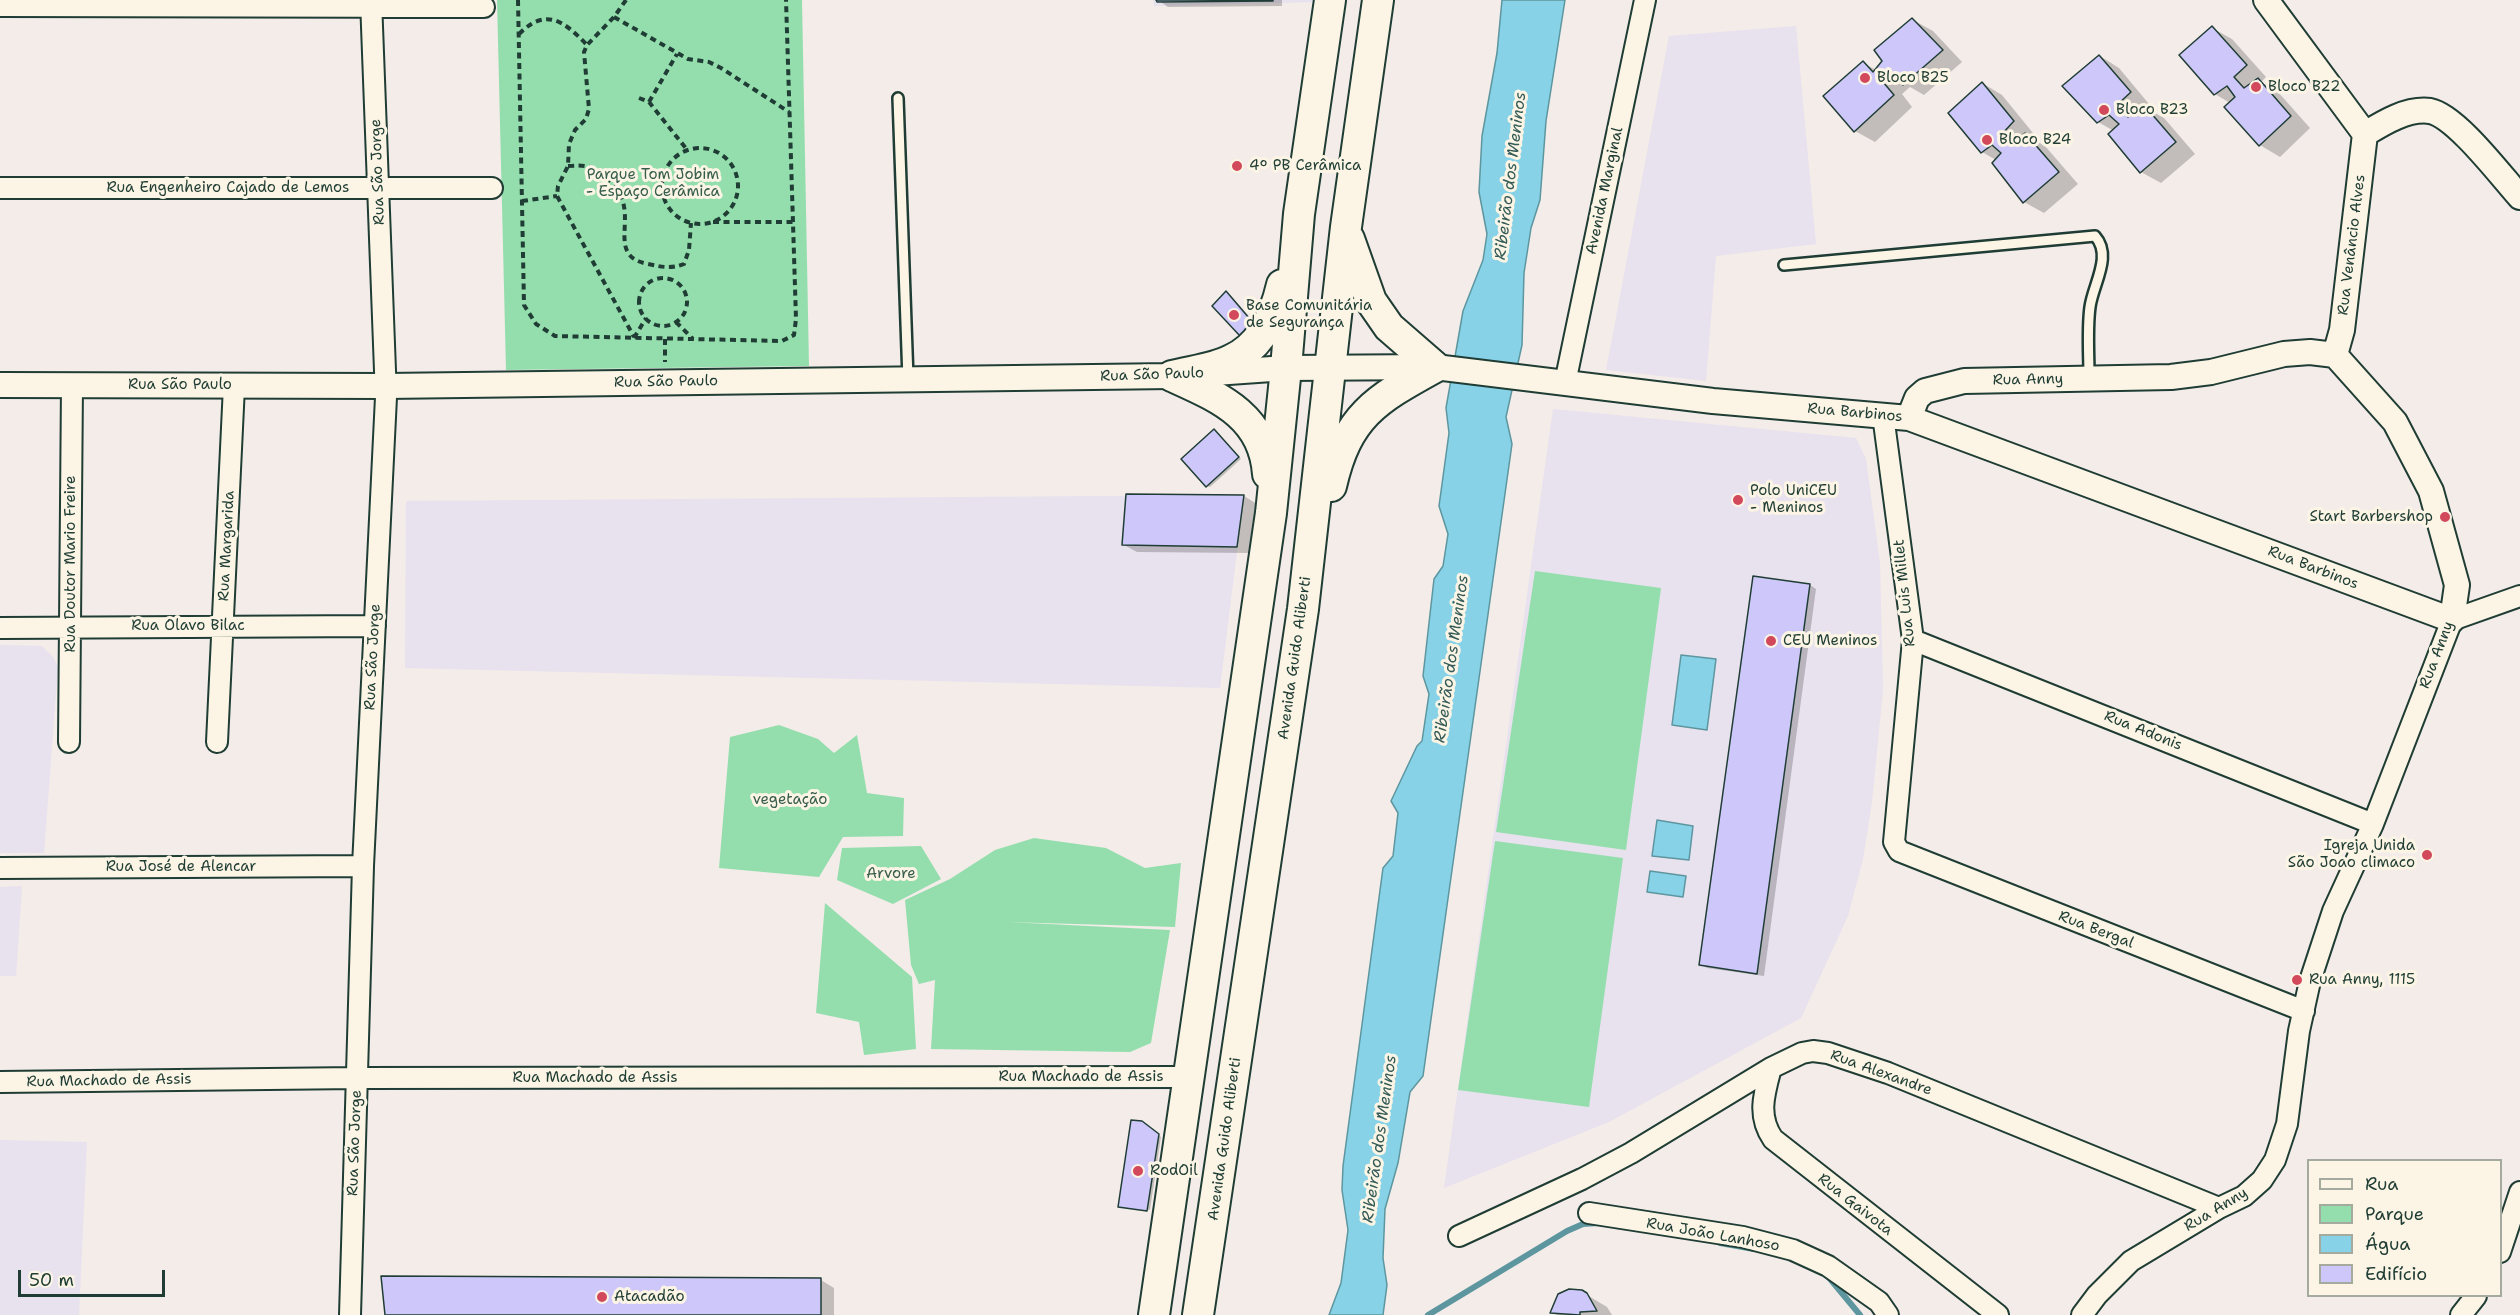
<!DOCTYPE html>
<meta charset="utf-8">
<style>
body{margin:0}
#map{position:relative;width:2520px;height:1315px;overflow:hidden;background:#f3ece9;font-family:"Shantell Sans",sans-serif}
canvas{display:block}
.legend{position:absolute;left:2307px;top:1159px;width:195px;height:138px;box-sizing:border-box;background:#fcf5e5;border:2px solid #a4ab9e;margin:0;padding:8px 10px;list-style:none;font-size:18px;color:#1f3d34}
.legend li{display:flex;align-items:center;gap:12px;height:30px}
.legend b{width:30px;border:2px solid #a4ab9e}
.scale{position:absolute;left:18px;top:1270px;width:147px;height:27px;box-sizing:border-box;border:3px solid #1f3d34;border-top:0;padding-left:8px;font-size:18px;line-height:21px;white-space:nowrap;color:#1f3d34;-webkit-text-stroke:4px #fcf5e5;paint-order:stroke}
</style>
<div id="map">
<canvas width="2520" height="1315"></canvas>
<ul class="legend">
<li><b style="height:8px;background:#fcf5e5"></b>Rua</li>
<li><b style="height:16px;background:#94dead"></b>Parque</li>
<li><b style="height:16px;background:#87d2e7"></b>Água</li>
<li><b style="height:16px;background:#cec8fa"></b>Edifício</li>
</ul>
<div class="scale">50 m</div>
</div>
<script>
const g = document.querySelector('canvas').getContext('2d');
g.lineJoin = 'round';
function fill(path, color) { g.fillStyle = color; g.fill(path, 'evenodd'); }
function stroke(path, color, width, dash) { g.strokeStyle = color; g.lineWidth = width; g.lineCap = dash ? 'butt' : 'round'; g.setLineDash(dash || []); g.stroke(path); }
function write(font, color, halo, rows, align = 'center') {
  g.font = font + ' "Shantell Sans",sans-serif'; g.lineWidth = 6; g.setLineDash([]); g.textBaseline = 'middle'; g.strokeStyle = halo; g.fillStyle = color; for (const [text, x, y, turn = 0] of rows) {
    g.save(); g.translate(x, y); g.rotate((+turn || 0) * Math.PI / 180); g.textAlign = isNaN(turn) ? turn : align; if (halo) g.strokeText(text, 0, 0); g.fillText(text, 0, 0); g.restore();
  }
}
const built = new Path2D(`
 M1153,0H1317V2L1154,6Z
 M1796,26L1816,244L1716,256L1706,381L1606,370L1669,36Z
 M1553,409L1856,438L1866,459L1880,563L1883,690L1872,802L1863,859L1848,916L1801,1018L1609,1122L1444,1188Z
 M1244,495L1220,688L405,668L406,501Z
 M0,645L42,646L53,657L58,667L44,853H0Z
 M22,886L16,976H0V887Z
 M0,1140L87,1142L79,1315H0Z`);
const green = new Path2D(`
 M497,0H802L809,366L506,370Z
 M1535,571L1661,588L1626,850L1496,832Z
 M779,725L818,739L834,753L857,735L867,793L904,798L903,836L843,837L819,877L719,868L730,737Z
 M1034,838L1106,848L1145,868L1181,863L1175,927L1008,922L1170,930L1151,1043L1130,1052L931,1049L935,980L919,984L911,965L905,900L950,879L995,850Z
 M1495,841L1623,858L1589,1107L1458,1090Z
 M921,846L941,879L893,904L837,880L842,848Z
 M825,903L912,977L916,1049L864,1055L859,1022L816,1013Z`);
const water = new Path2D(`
 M1502,0H1565L1546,121L1540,200L1531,228L1524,273L1522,345L1506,417L1512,444L1423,1076L1410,1092L1398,1163L1385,1209L1383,1258L1387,1285L1383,1315H1329L1341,1283L1348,1230L1342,1190L1343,1166L1383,868L1393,856L1398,813L1391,801L1417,746L1422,741L1429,694L1423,676L1434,579L1443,566L1448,534L1439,506L1449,433L1446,408L1463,311L1483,260L1487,234L1479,192L1482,136L1497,53Z
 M1681,655L1716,659L1707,730L1672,725Z
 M1657,820L1693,826L1689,860L1652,856Z
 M1650,871L1686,876L1683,897L1647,892Z`);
const shadow = new Path2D(`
 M1282,0V6L1168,7L1158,0Z
 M1913,20L1933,31L1962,62L1924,95L1910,87L1902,94L1912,107L1875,142L1855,131L1863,63L1876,70Z
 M2212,28L2232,39L2266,77L2261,82L2278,92L2310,128L2280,157L2260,145L2226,107L2230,103L2215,94Z
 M2100,56L2119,68L2149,104L2146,108L2164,118L2195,154L2161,183L2141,172L2110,134L2114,131L2098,122Z
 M1982,83L2002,95L2033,133L2029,137L2045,146L2078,184L2044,213L2024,202L1996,160L1982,152Z
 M1226,293L1232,297L1260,329L1214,306Z
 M1217,433L1241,459L1210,487L1207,486Z
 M1244,496L1257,504L1250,553L1137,552L1124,545Z
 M1810,585L1816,589L1764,976L1707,968L1701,964Z
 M1145,1124L1161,1137L1150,1210L1121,1206Z
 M821,1280L834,1288V1315H386Z
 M1587,1295L1607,1307L1612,1315H1557L1552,1312Z`);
const stream = new Path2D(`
 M1720,1243L1754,1249
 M1826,1274L1860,1315
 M1428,1315L1567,1231L1583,1224L1598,1223`);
const building = new Path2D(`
 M1156,0H1273V1L1157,2Z
 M1912,18L1943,50L1903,85L1891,74L1883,82L1894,95L1854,132L1823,96L1863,61L1873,72L1882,61L1874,50Z
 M2212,26L2247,65L2234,77L2244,88L2258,78L2291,116L2259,146L2224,107L2235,97L2227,86L2214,95L2179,55Z
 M2099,55L2131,92L2117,105L2128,117L2144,105L2176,142L2140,173L2108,134L2119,124L2109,115L2097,123L2062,86Z
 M1982,82L2014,121L2001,135L2009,144L2025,133L2059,172L2023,203L1992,163L2001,153L1992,145L1981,153L1948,113Z
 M1226,291L1255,325L1240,336L1212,306Z
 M1214,429L1239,457L1206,487L1181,459Z
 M1126,494L1244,495L1237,547L1122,545Z
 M1753,576L1810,584L1757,974L1699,965Z
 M1131,1120L1142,1121L1159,1134L1147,1211L1118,1207Z
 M381,1276L821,1278V1315H385Z
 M1569,1289L1582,1290L1587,1293L1597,1311L1580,1312V1315L1550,1313L1558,1294Z`);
const path = new Path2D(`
 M518,0L524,305L536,324L555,336L782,341L794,335L796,319L786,0
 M626,0L614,17L587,45L584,52L589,109L586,119L575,130L569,144L568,166L558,186L557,196L634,337
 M614,17L688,59L709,62L721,68L789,112
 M519,34C546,7 564,21 587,45
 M639,98L649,102L688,151
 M649,102L677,54
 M662 186a38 38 0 1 1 76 0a38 38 0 1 1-76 0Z
 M568,166C584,165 595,165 606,177C612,183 619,191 622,199C632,225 610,257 648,264C662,267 671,269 684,264L689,250L691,223
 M522,201L557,196
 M713,222H794
 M639 302a24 24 0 1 1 48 0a24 24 0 1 1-48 0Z
 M676,322L693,339
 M634,338L646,318
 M665,339V362`);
const service = new Path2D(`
 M898,98L908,379
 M1784,265L2095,236C2113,256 2093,284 2090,307C2087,329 2089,354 2089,377`);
const minor = new Path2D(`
 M0,6L484,7
 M0,188H492
 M1565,383L1645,0
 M1883,415L1913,640L1894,842L1899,851L2304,1011
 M0,628L375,626
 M1913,640L2373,824
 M69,742L72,385
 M217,742L234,386
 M0,868L363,866
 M1771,1068C1764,1094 1757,1116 1773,1139L1998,1315
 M0,1082L357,1078L1190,1077
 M1589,1213L1743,1237L1793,1250L1828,1266L1879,1302L1888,1315
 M1459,1236L1582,1179L1631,1153L1771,1068L1802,1053L1813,1051L1828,1053L1888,1073L2219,1208
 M2500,1252L2520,1192
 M350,1315L363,866L386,397L371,0
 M2082,1315L2097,1295L2131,1261L2219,1208L2244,1196L2262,1180L2275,1160L2287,1124L2299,1031L2310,981L2333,911L2373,824L2452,620L2520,596
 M2461,1315L2476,1296`);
const tertiary = new Path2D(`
 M2266,0L2365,134
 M2365,134C2383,123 2407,108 2430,111C2456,116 2501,176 2520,197
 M2335,355L2342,330L2365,134
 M0,385L386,386L1172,376L1286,368L1435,367L1713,401L1909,418L2452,620L2457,585L2431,491L2395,422L2335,355L2310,352L2284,354L2211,372L2171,377L1964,381L1925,391L1917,398L1909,418`);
const primary = new Path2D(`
 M1172,376C1191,371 1214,369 1231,360C1261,347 1275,315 1282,285
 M1172,376C1218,397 1264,415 1268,474
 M1331,486C1347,416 1375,400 1435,367L1389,327L1371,301L1349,239
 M1154,1315L1271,513L1286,368L1299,214L1330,0
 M1198,1315L1303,609L1346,227L1378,0`);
const markers = [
 [1865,78,6,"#d1495b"],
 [2256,87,6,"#d1495b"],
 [2104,110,6,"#d1495b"],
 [1987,140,6,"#d1495b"],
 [1237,166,6,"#d1495b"],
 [1234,315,6,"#d1495b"],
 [1738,500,6,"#d1495b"],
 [2445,517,6,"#d1495b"],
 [1771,641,6,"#d1495b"],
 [2427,855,6,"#d1495b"],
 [2297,980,6,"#d1495b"],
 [1138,1171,6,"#d1495b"],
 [602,1297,6,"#d1495b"]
];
const poiNames = [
 ["Bloco B25",1877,78],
 ["Bloco B22",2268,87],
 ["Bloco B23",2116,110],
 ["Bloco B24",1999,140],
 ["4º PB Cerâmica",1249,166],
 ["Base Comunitária",1246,306],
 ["de Segurança",1246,323],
 ["Polo UniCEU",1750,491],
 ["- Meninos",1750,508],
 ["Start Barbershop",2433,517,"right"],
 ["CEU Meninos",1783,641],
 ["Igreja Unida",2415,846,"right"],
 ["São Joao climaco",2415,863,"right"],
 ["Rua Anny, 1115",2309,980],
 ["RodOil",1150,1171],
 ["Atacadão",614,1297]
];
const streetNames = [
 ["Rua São Jorge",378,172,-92],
 ["Rua Engenheiro Cajado de Lemos",228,188],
 ["Avenida Marginal",1605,191,-78],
 ["Rua Venâncio Alves",2352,245,-83],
 ["Rua São Paulo",1152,375,-2],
 ["Rua Anny",2028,380,-1],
 ["Rua São Paulo",666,382,-1],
 ["Rua São Paulo",180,385],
 ["Rua Barbinos",1855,413,5],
 ["Rua Margarida",227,546,-87],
 ["Rua Doutor Mario Freire",71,564,-90],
 ["Rua Barbinos",2313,568,21],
 ["Rua Luis Millet",1905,593,-96],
 ["Rua Olavo Bilac",188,626],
 ["Rua Anny",2437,655,-69],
 ["Rua São Jorge",373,657,-87],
 ["Avenida Guido Aliberti",1295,658,-82],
 ["Rua Adonis",2143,731,22],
 ["Rua José de Alencar",181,867],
 ["Rua Bergal",2096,930,21],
 ["Rua Alexandre",1881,1073,20],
 ["Rua Machado de Assis",1081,1077],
 ["Rua Machado de Assis",595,1078],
 ["Rua Machado de Assis",109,1081,-1],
 ["Avenida Guido Aliberti",1225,1139,-82],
 ["Rua São Jorge",355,1143,-88],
 ["Rua Gaivota",1855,1205,38],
 ["Rua Anny",2216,1210,-31],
 ["Rua João Lanhoso",1713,1235,10]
];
const parkNames = [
 ["Parque Tom Jobim",653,175],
 ["- Espaço Cerâmica",653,192],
 ["vegetação",790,800],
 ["Arvore",891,874]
];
const waterNames = [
 ["Ribeirão dos Meninos",1511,176,-83],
 ["Ribeirão dos Meninos",1452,659,-82],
 ["Ribeirão dos Meninos",1380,1139,-82]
];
fill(built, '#e8e1ee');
fill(green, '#94dead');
fill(water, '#87d2e7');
stroke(water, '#5d969f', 1.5);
fill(shadow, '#0003');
stroke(stream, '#5d969f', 6);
fill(building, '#cec8fa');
stroke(building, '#1f3d34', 1.5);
stroke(service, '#1f3d34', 14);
stroke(minor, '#1f3d34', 24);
stroke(tertiary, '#1f3d34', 28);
stroke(primary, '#1f3d34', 34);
stroke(path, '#1f3d34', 4, [6, 4.5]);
stroke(service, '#fcf5e5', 9);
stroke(minor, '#fcf5e5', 20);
stroke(tertiary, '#fcf5e5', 24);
stroke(primary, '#fcf5e5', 30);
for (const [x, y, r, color] of markers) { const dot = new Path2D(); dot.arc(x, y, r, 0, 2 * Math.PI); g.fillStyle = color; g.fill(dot); stroke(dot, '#fcf5e5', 2); }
write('15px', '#1f3d34', '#fcf5e5', poiNames, 'left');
write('15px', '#1f3d34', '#fcf5e5', streetNames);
write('15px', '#365d4c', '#fcf5e5', parkNames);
write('italic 16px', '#345b58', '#fcf5e5', waterNames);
</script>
